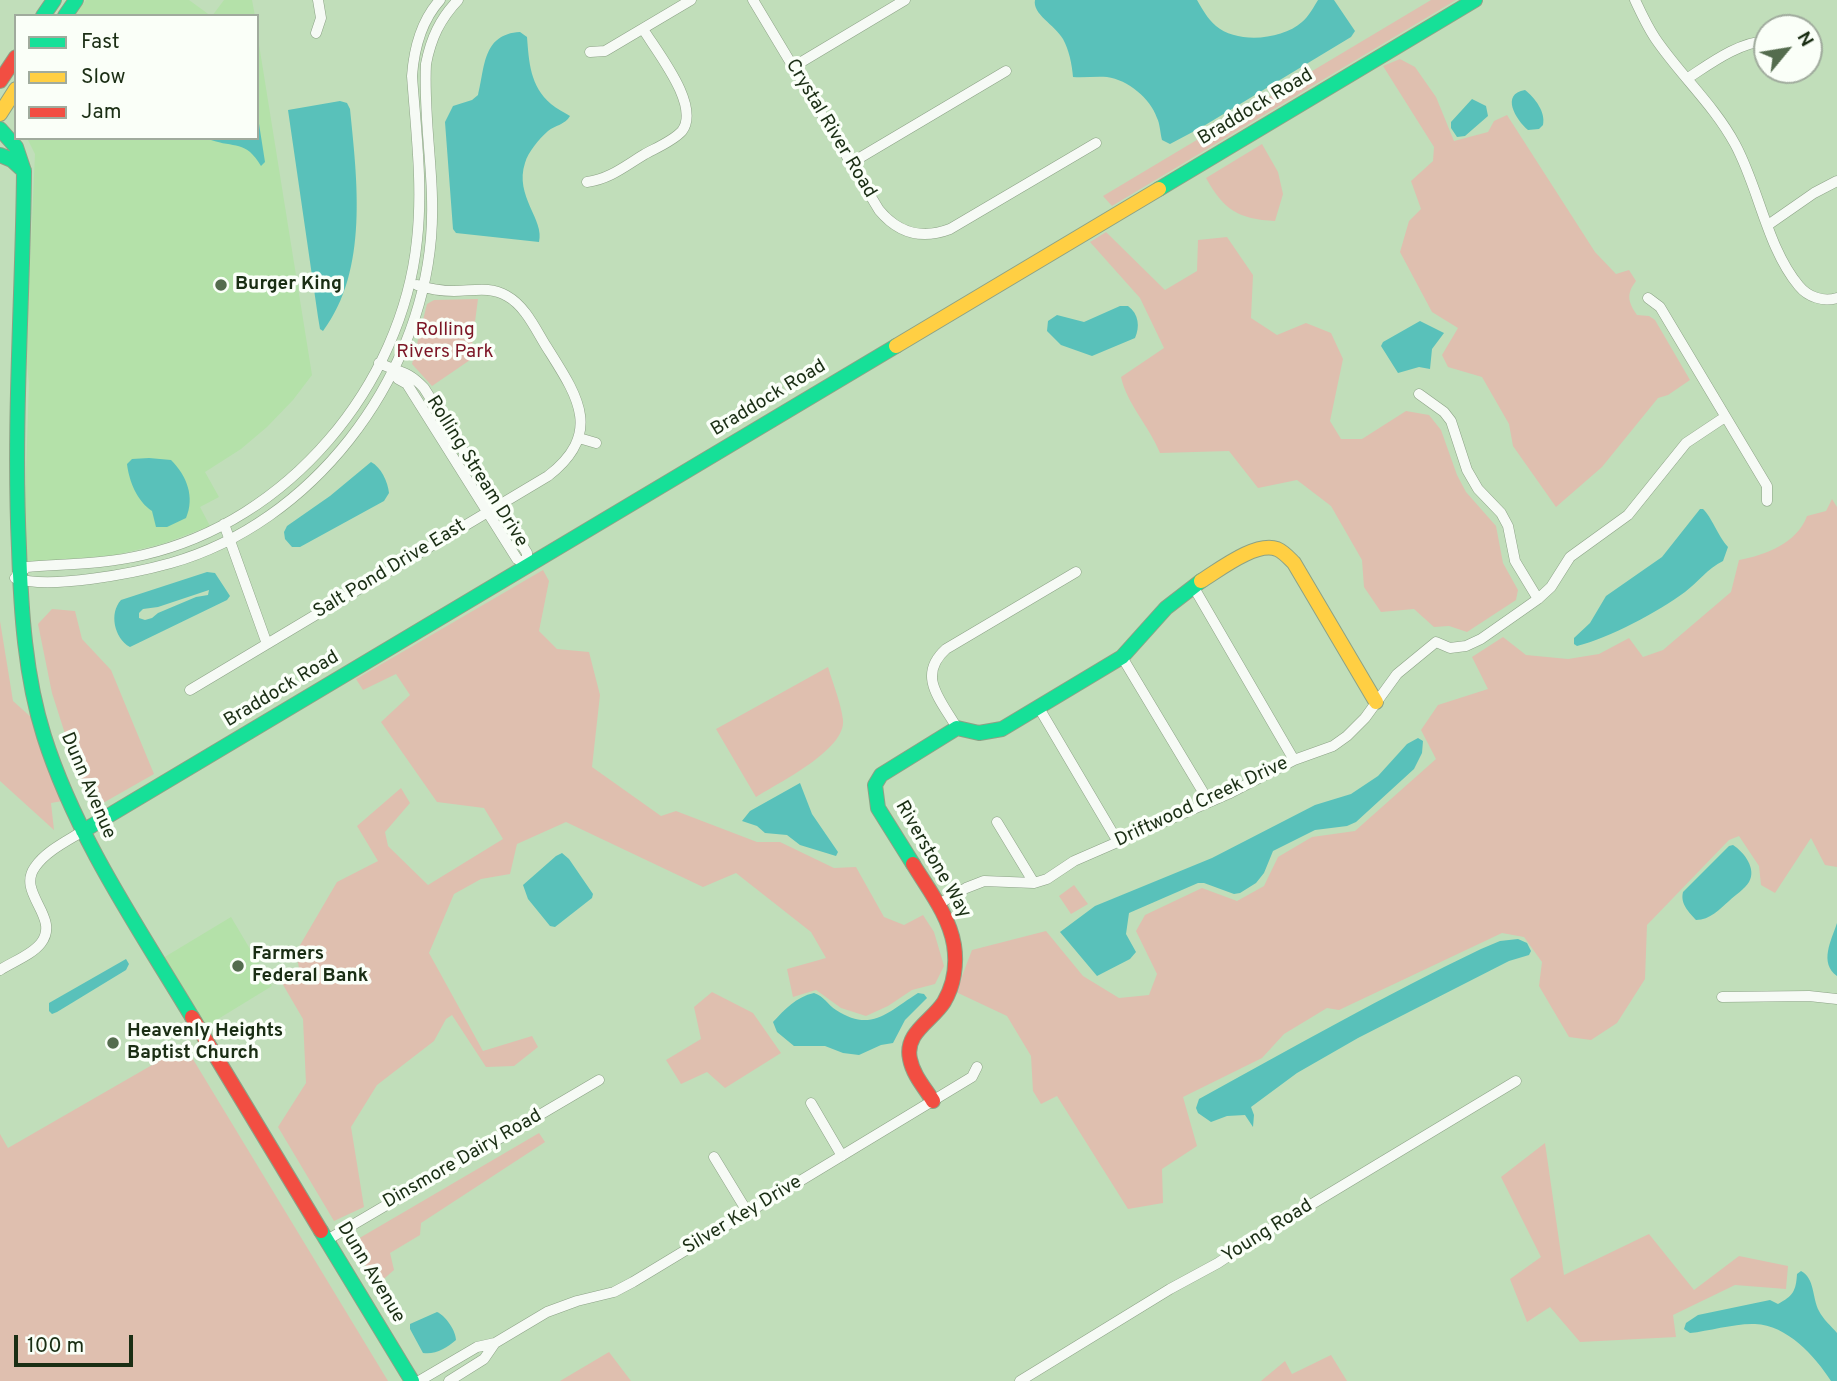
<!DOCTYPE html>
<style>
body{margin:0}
#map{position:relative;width:1837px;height:1381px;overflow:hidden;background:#c1deba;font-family:Overpass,sans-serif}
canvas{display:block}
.legend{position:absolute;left:14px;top:14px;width:245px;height:126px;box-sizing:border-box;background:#fafff8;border:2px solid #a0ab9d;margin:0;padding:9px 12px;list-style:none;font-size:21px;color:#1a2e14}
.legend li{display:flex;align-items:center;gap:14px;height:35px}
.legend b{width:35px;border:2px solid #a0ab9d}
.north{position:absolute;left:1753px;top:14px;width:70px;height:70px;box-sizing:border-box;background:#fafff8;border:2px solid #a0ab9d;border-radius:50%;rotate:60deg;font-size:19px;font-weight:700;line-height:28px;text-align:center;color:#1a2e14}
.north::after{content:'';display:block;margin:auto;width:24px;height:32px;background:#546c4e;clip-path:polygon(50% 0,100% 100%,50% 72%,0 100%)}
.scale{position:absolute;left:14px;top:1335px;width:119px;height:32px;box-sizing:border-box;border:4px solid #1a2e14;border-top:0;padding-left:9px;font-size:21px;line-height:24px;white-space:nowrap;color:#1a2e14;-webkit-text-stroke:5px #fafff8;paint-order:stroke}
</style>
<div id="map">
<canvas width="1837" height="1381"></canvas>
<ul class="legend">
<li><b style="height:9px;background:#16e098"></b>Fast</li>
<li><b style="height:9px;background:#ffcf43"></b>Slow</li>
<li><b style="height:9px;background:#f24e42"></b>Jam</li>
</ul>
<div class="north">N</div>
<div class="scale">100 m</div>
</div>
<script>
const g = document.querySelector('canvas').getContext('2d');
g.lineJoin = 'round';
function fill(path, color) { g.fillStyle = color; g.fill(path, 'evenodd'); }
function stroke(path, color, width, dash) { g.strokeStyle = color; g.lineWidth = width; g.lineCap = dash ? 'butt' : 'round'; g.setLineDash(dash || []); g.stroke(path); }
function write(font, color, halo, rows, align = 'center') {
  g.font = font + ' Overpass,sans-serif'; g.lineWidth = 7; g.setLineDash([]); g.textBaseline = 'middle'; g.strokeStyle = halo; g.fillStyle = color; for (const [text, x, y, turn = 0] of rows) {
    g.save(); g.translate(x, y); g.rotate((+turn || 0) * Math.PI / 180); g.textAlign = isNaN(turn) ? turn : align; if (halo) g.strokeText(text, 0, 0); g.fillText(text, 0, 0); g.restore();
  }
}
const built = new Path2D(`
 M86,0H189L211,16H75Z
 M224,0H252L255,16H212Z
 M257,32L312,375L293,400L267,427L241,449L205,472L219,497L200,507L210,526L162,544L115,555L23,563L29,383L26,355L35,154L27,138H257Z
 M231,917L272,986L205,1027L163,958Z`);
const green = new Path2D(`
 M1431,0H1456L1112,206L1103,196Z
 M1400,59L1415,67L1436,97L1454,141L1488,132L1494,121L1507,115L1595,252L1616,274L1629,270L1636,281C1626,294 1628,302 1637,315L1649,316L1655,320L1690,380L1668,395L1658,398L1602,467L1556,507L1513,446L1509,424L1482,377L1448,367L1442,355L1458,328L1432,312L1400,252L1409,221L1421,209L1411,181L1433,161L1434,147L1383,66Z
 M1262,144L1278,172L1283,194L1275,221C1238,219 1224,210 1206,178Z
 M1106,232L1165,290L1197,271L1198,240L1227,237L1253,275L1251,318L1277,335L1306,323L1331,333L1343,359L1330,421L1341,439H1362L1406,411L1429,415L1441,430L1457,475L1466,492L1496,526L1503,563L1518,590L1516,600L1467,632L1449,626L1434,627L1414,609L1381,612L1364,587L1362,560L1331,506L1297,480L1258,488L1229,451L1160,453C1149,426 1127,404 1121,377L1164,348L1140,298L1090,242Z
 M478,299L470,360L432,386L412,364L427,304L434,300Z
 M1832,499L1837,507V867L1825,865L1811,838L1775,893L1761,885L1759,866L1739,836L1729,840L1647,925L1645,979L1617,1023L1591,1040L1569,1037L1539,986L1542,962L1524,937L1502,933L1339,1010L1327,1008L1284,1034L1262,1058L1183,1097L1197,1146L1162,1169L1163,1203L1128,1209L1057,1096L1041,1104L1033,1091L1031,1056L1007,1016L956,992L972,950L1046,931L1083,976L1119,998L1149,995L1157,974L1136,931L1145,915L1202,888L1237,901L1264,886L1278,857L1312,837L1355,831L1436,759L1421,730L1438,705L1488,689L1472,657L1503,637L1526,655L1568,659L1599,654L1629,638L1643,657L1663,650L1731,592L1739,560C1766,555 1797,543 1807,516L1826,511Z
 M543,570L549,581L539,631L557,649L589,652L600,695L592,767L661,816L676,811L757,842H780L834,868L856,867L884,917L904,925L923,915L934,932L944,966L935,984L912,990L888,1006L866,1016L841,1008L816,990L793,997L787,969L826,958L811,932L736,873L703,887L566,822L517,844L510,874L481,879L454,894L429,953L483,1051L532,1036L538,1047L514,1066L486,1067L452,1015L446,1019L434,1041L377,1085L351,1127L364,1207L334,1221L278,1127L306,1083L303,1019L282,983L299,968L296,952L337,882L378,861L357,826L401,788L410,803L385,832L388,846L428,885L503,839L484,808L437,802L381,722L410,695L396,674L363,690L356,679Z
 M52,609L75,611L82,639L111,670L154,774L96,807L74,762L52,693L38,624Z
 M0,621L13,701L32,718L62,801L51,803L54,830L0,781Z
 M828,667C833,684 841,703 843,720C846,750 778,783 756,797L716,729Z
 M1074,885L1088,904L1071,914L1059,896Z
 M712,992L753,1013L781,1053L725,1088L707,1072L681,1084L666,1060L701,1039L694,1007Z
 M185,1046L388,1381H0V1134L8,1148Z
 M539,1133L545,1142L421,1223L420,1235L390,1253L394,1270L378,1284L351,1243Z
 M1545,1143L1564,1275L1649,1234L1694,1290L1739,1256L1788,1266L1786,1289L1735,1285L1673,1315L1676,1337L1580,1342L1550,1307L1527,1322L1510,1279L1541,1257L1501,1177Z
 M609,1352L631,1381H560Z
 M1331,1355L1347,1381H1261L1285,1361L1292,1374Z`);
const water = new Path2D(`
 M1035,0H1197C1203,10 1207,18 1216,26C1237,44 1282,40 1302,22C1309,16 1313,8 1318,0H1334L1355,31L1351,37L1202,127L1170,144L1162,140C1160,132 1160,124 1157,118C1150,98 1128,80 1107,77C1096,76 1084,78 1073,77C1072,64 1069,50 1063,39C1055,25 1032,14 1035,0Z
 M520,32L527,37C529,62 530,86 551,104C557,109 564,112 570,116C565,125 555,125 548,131C539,139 528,152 525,163C514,196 545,220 539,242L456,233L453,229L445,122L453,106L472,100L478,95C485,68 482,34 520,32Z
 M1525,90C1535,98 1546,112 1543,125L1539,129L1528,130C1516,120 1500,94 1525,90Z
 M1472,99L1486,106L1488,116L1465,136L1457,137L1451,128V122Z
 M340,101L347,103L350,109C357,179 369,270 323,331L320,329L318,317L288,110Z
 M257,111L265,162L261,166C246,140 234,148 211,140L257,138Z
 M1120,306H1128C1139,314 1140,327 1135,338L1092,356L1061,345L1047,331L1048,321L1057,315L1084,322Z
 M1420,321L1444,333L1432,349L1430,369L1419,367L1398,373L1381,346L1383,342Z
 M149,458L171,460C187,476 195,497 186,518L167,527H156L152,511C137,501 129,481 127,464L132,459Z
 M371,462C381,467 388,482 389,493L384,501L300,547H292L285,539L284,532L287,526L330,496Z
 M1700,509H1703C1711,516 1718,536 1728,547L1723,561C1708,568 1698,582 1685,592C1658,612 1609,638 1577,646L1574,644V638L1590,623L1606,596L1662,557Z
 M207,572L215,573L230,596L227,600L130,647C114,638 109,613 121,600ZM209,590L208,595L196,597L158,613L152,618L145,620L139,618V613L143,609L158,607Z
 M1418,738L1423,741L1422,753L1414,769L1356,822L1347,826L1315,830L1273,851L1264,873L1256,883L1240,893L1234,894L1204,883H1198L1129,913L1126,934L1136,952L1130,959L1097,976L1060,932L1095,906L1212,858L1315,805L1351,794L1378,776L1407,744Z
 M800,783L812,814L838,852L836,856L800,845L787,835L765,833L757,826L742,821L750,811Z
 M1733,845C1744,852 1757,869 1749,882C1745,889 1735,895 1729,901C1720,909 1710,920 1696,920C1689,912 1680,904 1683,892L1729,846Z
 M562,853L569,859L593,894L592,898L555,927L550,926L528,899L523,885L556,856Z
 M1837,923V976C1819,963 1831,941 1837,923Z
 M1518,939L1527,943L1531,951L1529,955L1509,961L1358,1038L1297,1073L1251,1107L1254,1115L1253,1127L1245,1115L1227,1116L1211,1122L1198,1113L1196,1108L1199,1099C1292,1048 1385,995 1481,949L1500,941Z
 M126,959L129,964L126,970L57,1012L52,1014L49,1011V1003Z
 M814,993C824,996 828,1005 836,1010C871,1033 888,1012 918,993L924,994L927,998L905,1020L893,1043L881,1045L859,1055L843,1053L825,1046H794L777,1032L773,1022C785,1009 796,997 814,993Z
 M1801,1271C1815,1278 1812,1298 1819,1311C1823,1319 1831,1326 1837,1333V1381H1831C1815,1356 1787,1325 1755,1324C1736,1323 1709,1331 1690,1333L1684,1329L1686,1323L1698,1315L1770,1300L1778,1304C1793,1296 1796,1291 1797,1274Z
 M437,1312C446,1316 456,1331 456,1340C447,1348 435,1355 423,1353L410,1329V1324Z`);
const street = new Path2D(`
 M753,0L879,210C898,233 921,240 950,229L1096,143
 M1635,0C1641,13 1647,26 1655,38C1680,75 1714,105 1735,144C1759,188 1767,248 1799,286C1808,297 1823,302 1837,298
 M316,33L321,18L318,0
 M590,52L605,51L691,0
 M793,67L905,0
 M1688,78C1711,63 1739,42 1767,41
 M851,163L1006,71
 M587,182C610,179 625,166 645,154C656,148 673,141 682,131C701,106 657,52 643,29
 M1768,225L1814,193L1837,181
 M1648,298L1660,307L1767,486V501
 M379,363C400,373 407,370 424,388L527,553V565L517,559L407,384L398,379L394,370
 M1419,394L1444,412L1451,421L1467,470L1478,489L1501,513L1508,526L1515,561L1538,599
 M579,438L596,443
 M224,524L267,644
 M17,575L27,567C65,564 105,564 143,555C288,522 402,386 417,240C423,186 416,131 412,76C414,49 421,21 440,0
 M15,578C49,590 135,573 171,563C312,523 419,382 431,238C436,180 423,122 426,64C431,38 440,19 458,0
 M1193,586L1294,760
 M1122,657L1209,802
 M190,690L548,476C605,432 576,394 546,346C535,328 525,306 507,296C490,286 473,291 454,291C442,291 429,289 417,285
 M1039,708L1118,842
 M957,728C941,700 916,676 946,649L1076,572
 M997,822L1034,883
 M937,905L966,888L984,881L1034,883L1047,879L1074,861L1228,794L1294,760L1333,746L1347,736L1365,718L1397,674L1436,642L1450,648L1466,646L1481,639L1538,599L1551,587L1570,557L1628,515L1686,443L1725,417
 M0,970C12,962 32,955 41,943C61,917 16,893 35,867C46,851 67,841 83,831
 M1722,997L1809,996L1837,999
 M811,1103L842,1156
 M714,1157L748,1213
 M327,1240L599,1080
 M419,1381L477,1347L495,1343L547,1312L577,1301L614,1292L633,1282L972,1077L977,1067
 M449,1381L484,1359L495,1343
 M1020,1381L1170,1289L1218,1263L1254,1239L1516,1081`);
const fast = new Path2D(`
 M43,16L54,0
 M65,16L76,0
 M0,129L16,147L24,171C23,296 13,422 19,548C21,610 25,676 44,736C76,837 138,927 192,1017
 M0,155L12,160L24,171
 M1159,189L1475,0
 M83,831L896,346
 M913,864L878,808L875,785L881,775L957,728L979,733L1002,729L1122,657L1166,608L1201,581
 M321,1231L412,1381`);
const slow = new Path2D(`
 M0,114L16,89
 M896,346L1159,189
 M1201,581C1219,570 1256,541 1277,549C1284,552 1289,558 1294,563L1376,702`);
const jam = new Path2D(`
 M0,81L16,57
 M913,864C928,889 949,915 954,945C957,964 954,985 944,1002C932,1021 904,1033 910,1059C913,1075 925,1088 933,1101
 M192,1017L321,1231`);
const markers = [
 [221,285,7,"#546c4e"],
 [238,966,7,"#546c4e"],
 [113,1043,7,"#546c4e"]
];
const streetNames = [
 ["Braddock Road",1256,108,-31],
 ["Crystal River Road",830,129,59],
 ["Braddock Road",769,399,-31],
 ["Rolling Stream Drive",476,472,58],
 ["Salt Pond Drive East",390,570,-31],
 ["Braddock Road",282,690,-31],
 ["Dunn Avenue",87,786,67],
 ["Driftwood Creek Drive",1202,803,-25],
 ["Riverstone Way",932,860,60],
 ["Dinsmore Dairy Road",463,1160,-30],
 ["Silver Key Drive",743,1216,-31],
 ["Young Road",1268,1232,-32],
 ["Dunn Avenue",370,1273,59]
];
const poiNames = [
 ["Burger King",235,285],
 ["Farmers",252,955],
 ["Federal Bank",252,977],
 ["Heavenly Heights",127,1032],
 ["Baptist Church",127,1054]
];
const parkNames = [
 ["Rolling",445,331],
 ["Rivers Park",445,353]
];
fill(built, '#b4e1a9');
fill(green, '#dfbfaf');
fill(water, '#59c1ba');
stroke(street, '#8ca286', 11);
stroke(fast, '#8ca286', 16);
stroke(slow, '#8ca286', 16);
stroke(jam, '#8ca286', 16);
stroke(street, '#f6faf5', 10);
stroke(fast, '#16e098', 14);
stroke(slow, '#ffcf43', 14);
stroke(jam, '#f24e42', 14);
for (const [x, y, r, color] of markers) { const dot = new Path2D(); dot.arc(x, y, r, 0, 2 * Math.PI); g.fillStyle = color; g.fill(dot); stroke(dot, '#fafff8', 2.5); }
write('19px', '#1a2e14', '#fafff8', streetNames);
write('bold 19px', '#1a2e14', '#fafff8', poiNames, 'left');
write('19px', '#7c1625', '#fafff8', parkNames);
</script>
